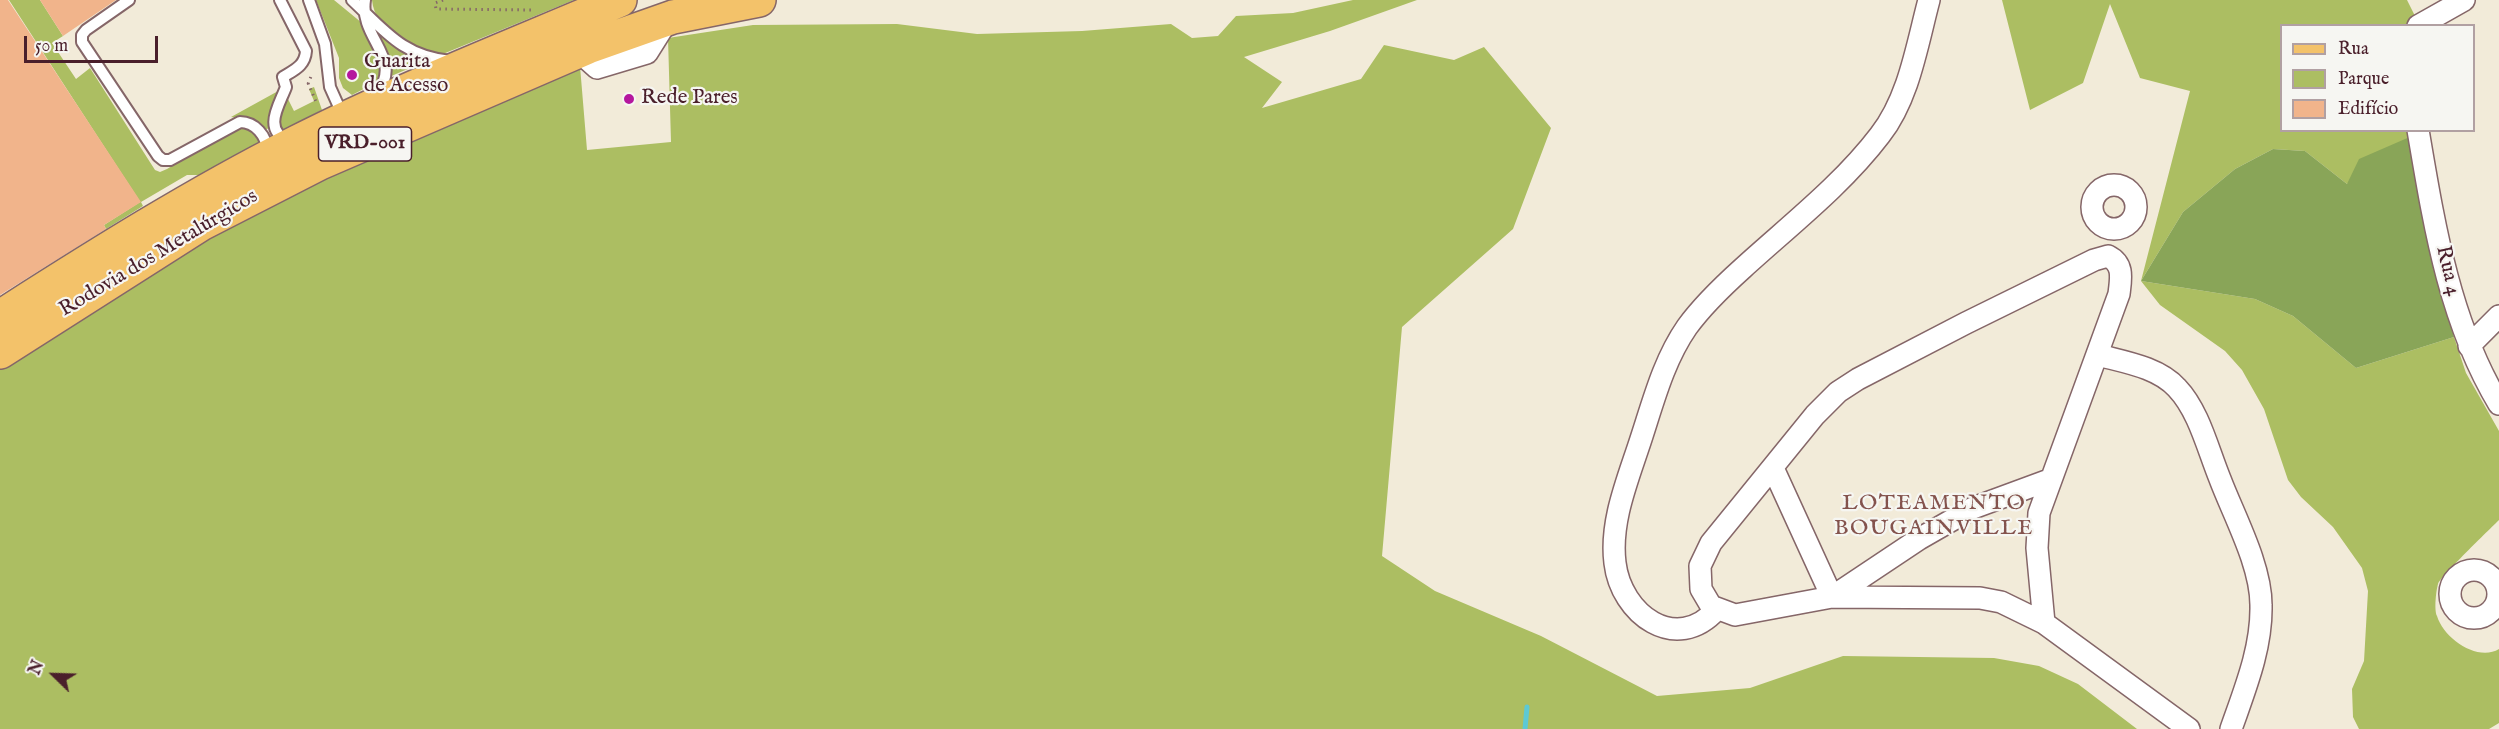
<!DOCTYPE html>
<meta charset="utf-8">
<style>
body{margin:0}
#map{position:relative;width:2499px;height:729px;overflow:hidden;background:#f2ebd9;font-family:"IM FELL English",serif}
canvas{display:block}
.legend{position:absolute;left:2280px;top:24px;width:195px;height:108px;box-sizing:border-box;background:#f6f6f2;border:2px solid #b1a0a2;margin:0;padding:8px 10px;list-style:none;font-size:18px;color:#4a1f2b}
.legend li{display:flex;align-items:center;gap:12px;height:30px}
.legend b{width:30px;border:2px solid #b1a0a2}
.north{position:absolute;left:24px;top:645px;width:60px;height:60px;-webkit-text-stroke:4px #f6f6f2;paint-order:stroke;rotate:293deg;font-size:16px;font-weight:700;line-height:24px;text-align:center;color:#4a1f2b}
.north::after{content:'';display:block;margin:auto;width:21px;height:27px;background:#4a1f2b;clip-path:polygon(50% 0,100% 100%,50% 72%,0 100%)}
.scale{position:absolute;left:24px;top:36px;width:134px;height:27px;box-sizing:border-box;border:3px solid #4a1f2b;border-top:0;padding-left:8px;font-size:18px;line-height:21px;white-space:nowrap;color:#4a1f2b;-webkit-text-stroke:4px #f6f6f2;paint-order:stroke}
</style>
<div id="map">
<canvas width="2499" height="729"></canvas>
<ul class="legend">
<li><b style="height:8px;background:#f3c26a"></b>Rua</li>
<li><b style="height:16px;background:#acbe62"></b>Parque</li>
<li><b style="height:16px;background:#f1b48b"></b>Edifício</li>
</ul>
<div class="north">N</div>
<div class="scale">50 m</div>
</div>
<script>
const g = document.querySelector('canvas').getContext('2d');
g.lineJoin = 'round';
function fill(path, color) { g.fillStyle = color; g.fill(path, 'evenodd'); }
function stroke(path, color, width, dash) { g.strokeStyle = color; g.lineWidth = width; g.lineCap = dash ? 'butt' : 'round'; g.setLineDash(dash || []); g.stroke(path); }
function write(font, color, halo, rows, align = 'center') {
  g.font = font + ' "IM FELL English",serif'; g.lineWidth = 4.5; g.setLineDash([]); g.textBaseline = 'middle'; g.strokeStyle = halo; g.fillStyle = color; for (const [text, x, y, turn = 0] of rows) {
    g.save(); g.translate(x, y); g.rotate((+turn || 0) * Math.PI / 180); g.textAlign = isNaN(turn) ? turn : align; if (halo) g.strokeText(text, 0, 0); g.fillText(text, 0, 0); g.restore();
  }
}
const green = new Path2D(`
 M9,0H40L63,36L52,43L76,79L90,68L155,170L160,172L167,169L237,126L251,129L259,142L201,175H187L141,202L143,206L106,229L104,225L140,202Z
 M316,0H334L362,23L383,65L381,80L352,95L343,88L339,78V58Z
 M372,0H574L438,56C412,46 375,32 372,0Z
 M1353,0H1417L1330,31L1244,57L1282,82L1262,108L1361,79L1384,45L1454,60L1484,47L1551,128L1513,229L1402,327L1382,556L1435,591L1541,636L1657,696L1750,688L1843,656L1994,658L2039,666L2078,684L2137,729H0V370L213,233L312,183L580,66L587,150L671,142L668,38L753,25L897,24L977,34L1082,31L1171,24L1192,38L1218,36L1236,16L1293,13Z
 M2002,0H2407L2416,18L2408,25L2282,26V130H2410L2412,136L2347,184L2305,151L2273,149L2235,169L2183,212L2141,281L2255,299L2293,316L2356,368L2454,337L2466,373L2499,431V520C2489,530 2441,576 2438,584C2436,591 2434,610 2437,616C2444,639 2478,662 2499,649V723L2489,729H2359L2353,717L2352,689L2364,661L2368,591L2362,568L2333,527L2301,497L2288,480L2264,409L2242,370L2225,351L2160,305L2141,281L2190,91L2140,78L2110,4L2083,83L2030,110Z
 M373,24L404,53L424,62L389,77Z
 M314,87L322,110L281,131L278,125L282,105L288,99L294,111L314,101L309,89Z
 M280,90L269,114L271,127L265,130L252,120L231,117Z`);
const forest = new Path2D(`
 M2412,136L2454,337L2356,368L2293,316L2255,299L2141,281L2183,212L2235,169L2273,149L2305,151L2347,184L2359,159Z`);
const stream = new Path2D(`
 M1525,729L1527,707`);
const building = new Path2D(`
 M0,0H8L141,202L104,225L106,229L0,295Z
 M40,0H116L63,36Z`);
const path = new Path2D(`
 M443,0L435,3L436,9L531,10
 M308,83L317,104
 M308,84L312,74`);
const lane = new Path2D(`
 M129,0L86,30L82,35V42L158,156L163,160H170L240,122C255,122 267,136 267,151
 M280,0L306,51C305,66 294,70 283,77L286,87C279,106 262,129 289,142
 M309,0L325,44L330,87L343,116
 M352,0C384,30 403,57 451,61
 M365,0C359,39 404,57 377,94`);
const street = new Path2D(`
 M2418,26L2464,0
 M578,51L597,68L647,53L669,18
 M2418,130C2434,224 2449,321 2499,404
 M2092 207a22 22 0 1 1 44 0a22 22 0 1 1-44 0Z
 M2469,346L2499,316
 M2098,355C2124,362 2158,367 2177,388C2199,411 2208,450 2220,479C2234,516 2261,565 2261,605C2262,648 2245,689 2231,729
 M1773,468L1832,597L1919,539L1973,508L2049,480
 M2450 594a24 24 0 1 1 48 0a24 24 0 1 1-48 0Z
 M1717,609C1676,655 1621,614 1615,563C1610,524 1626,484 1638,448C1652,407 1662,363 1687,327C1703,305 1723,286 1743,268C1789,226 1842,185 1880,135C1909,98 1917,45 1929,0
 M2044,623L2037,548L2039,513L2119,294C2121,278 2124,264 2108,256L2094,260L1966,323L1858,379L1838,392L1815,415L1711,543L1700,566L1701,589L1711,606L1735,615L1832,597L1980,598L2001,602L2044,623L2189,729`);
const primary = new Path2D(`
 M0,317C97,255 194,194 297,142C402,89 512,46 620,0
 M0,352L201,224L320,163L588,47L673,17L759,0`);
const markers = [
 [352,75,6,"#b5179e"],
 [629,99,6,"#b5179e"]
];
const shields = [
 [365,144,93]
];
const shieldNames = [
 ["VRD-001",365,144]
];
const poiNames = [
 ["Guarita",364,63],
 ["de Acesso",364,87],
 ["Rede Pares",641,99]
];
const streetNames = [
 ["Rodovia dos Metalúrgicos",159,254,-31],
 ["Rua 4",2447,271,77]
];
const neighbourhoodNames = [
 ["LOTEAMENTO",1934,504],
 ["BOUGAINVILLE",1934,529]
];
fill(green, '#acbe62');
fill(forest, '#89a558');
stroke(stream, '#5dc9d4', 5);
fill(building, '#f1b48b');
stroke(lane, '#856668', 14);
stroke(street, '#856668', 24);
stroke(primary, '#856668', 36);
stroke(path, '#856668', 3, [1.5, 4.5]);
stroke(lane, '#fff', 10);
stroke(street, '#fff', 21);
stroke(primary, '#f3c26a', 33);
for (const [x, y, r, color] of markers) { const dot = new Path2D(); dot.arc(x, y, r, 0, 2 * Math.PI); g.fillStyle = color; g.fill(dot); stroke(dot, '#f6f6f2', 2); }
for (const [x, y, w] of shields) { const box = new Path2D(); box.roundRect(x - w / 2, y - 17, w, 34, 4.5); g.fillStyle = '#f6f6f2'; g.fill(box); stroke(box, '#4a1f2b', 1.5); }
write('bold 20px', '#4a1f2b', null, shieldNames);
write('21px', '#4a1f2b', '#f6f6f2', poiNames, 'left');
write('21px', '#4a1f2b', '#f6f6f2', streetNames);
g.letterSpacing = '1.5px';
write('22px', '#84534d', '#f6f6f2', neighbourhoodNames);
g.letterSpacing = '0px';
</script>
